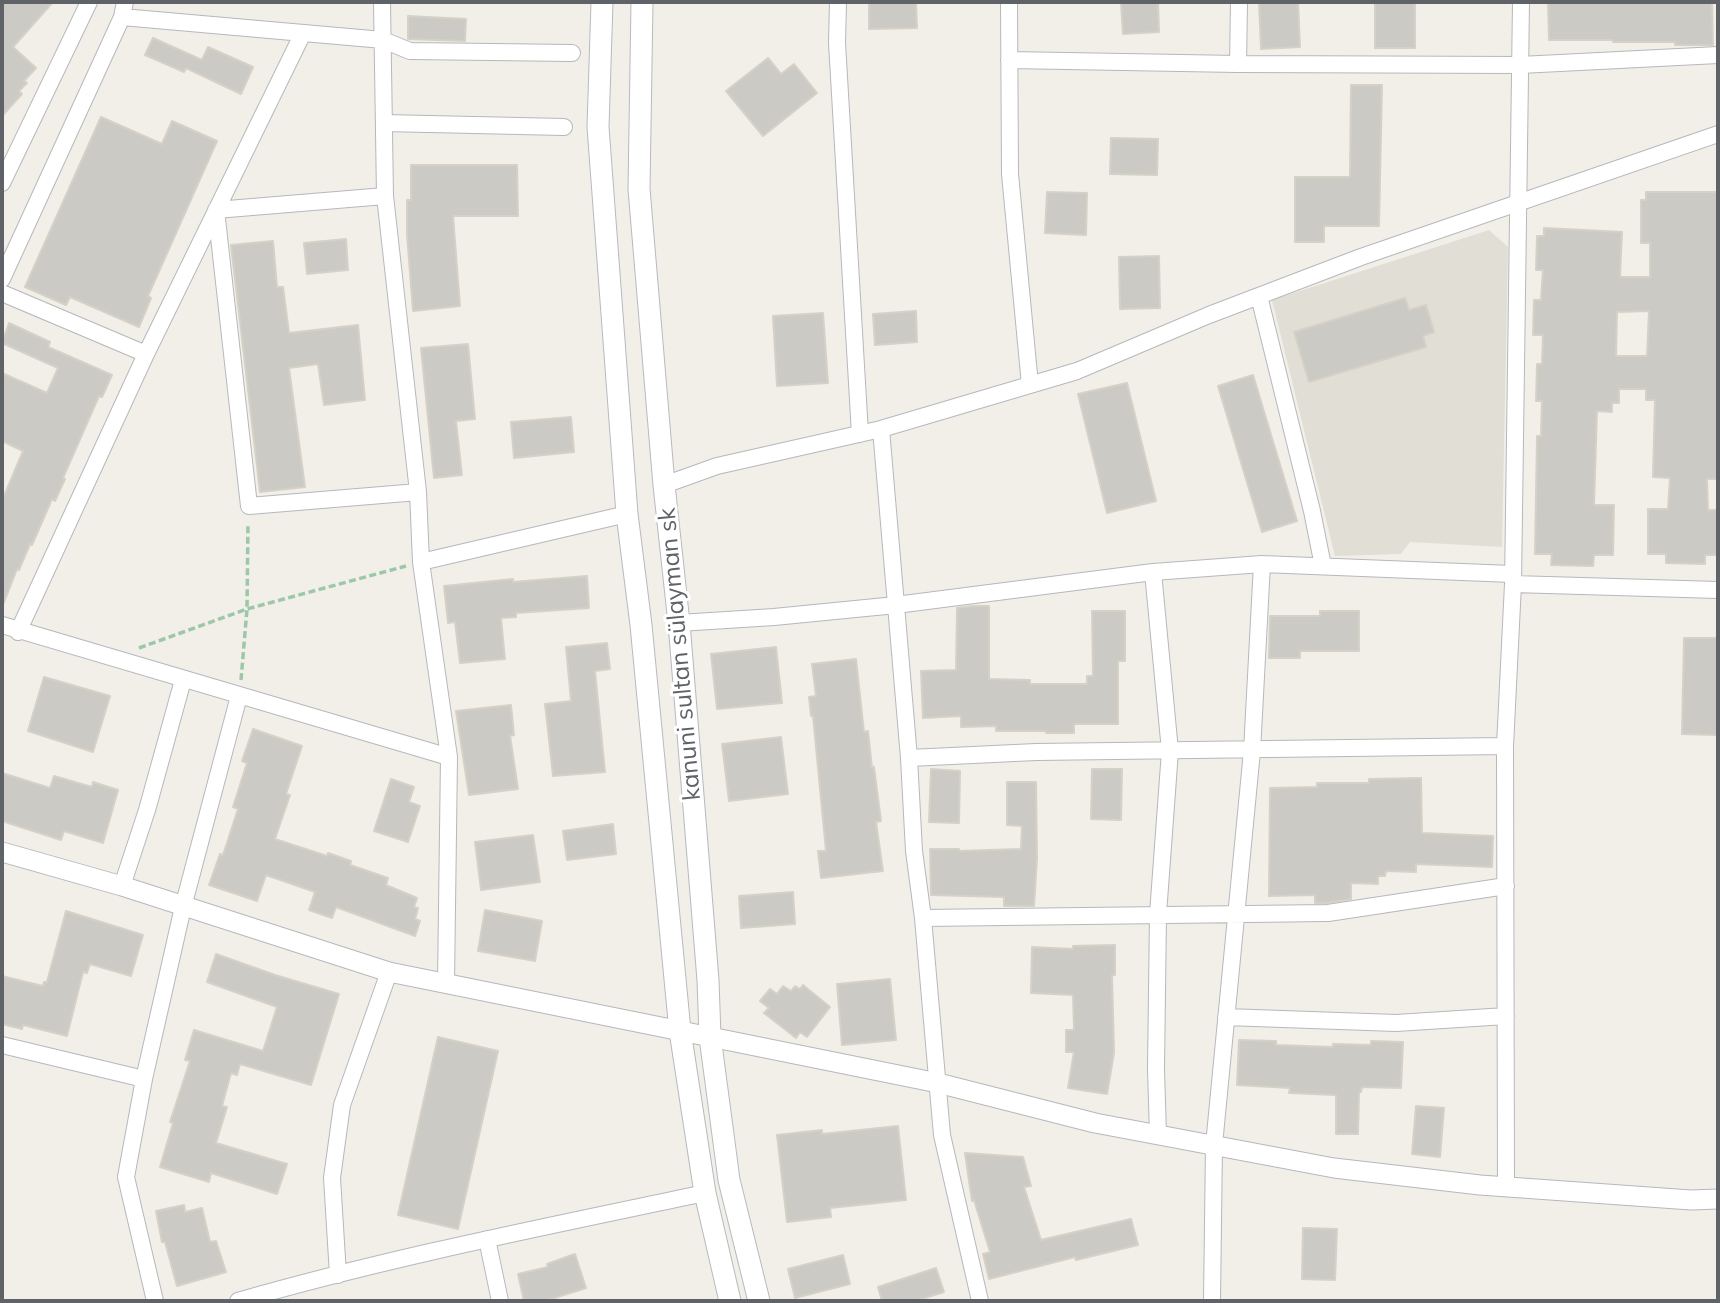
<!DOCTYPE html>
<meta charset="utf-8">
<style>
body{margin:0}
#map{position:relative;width:1720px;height:1303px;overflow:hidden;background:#f1efe8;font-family:Mulish,sans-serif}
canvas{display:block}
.frame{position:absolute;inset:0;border:4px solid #5f6368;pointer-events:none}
</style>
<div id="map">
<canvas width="1720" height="1303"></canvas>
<div class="frame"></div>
</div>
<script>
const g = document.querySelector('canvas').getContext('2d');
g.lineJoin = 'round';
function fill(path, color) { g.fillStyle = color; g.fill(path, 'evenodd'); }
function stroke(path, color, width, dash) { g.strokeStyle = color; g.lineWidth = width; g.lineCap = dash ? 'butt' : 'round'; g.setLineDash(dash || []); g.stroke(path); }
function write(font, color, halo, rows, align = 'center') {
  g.font = font + ' Mulish,sans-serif'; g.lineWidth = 6; g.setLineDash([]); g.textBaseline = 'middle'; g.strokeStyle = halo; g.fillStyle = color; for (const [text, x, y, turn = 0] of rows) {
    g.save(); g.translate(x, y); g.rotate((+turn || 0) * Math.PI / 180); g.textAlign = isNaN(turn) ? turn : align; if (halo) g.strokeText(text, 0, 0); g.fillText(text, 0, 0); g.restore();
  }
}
const education = new Path2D(`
 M1489,230L1508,247L1502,547L1410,542L1401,554L1335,556L1272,300Z`);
const building = new Path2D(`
 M2,2H53L13,47L36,68L24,81L27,83L19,91L22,94L2,116Z
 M869,2H916L917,28L869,29Z
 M1158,2L1159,32L1123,34L1121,3Z
 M1259,2H1298L1300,47L1261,49Z
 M1375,2H1415V48H1375Z
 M1548,2H1712L1713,45H1675V42H1613V40H1549Z
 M408,16L466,19L465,41L408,39Z
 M153,38L202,60L208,47L253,67L241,94L186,68L184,72L145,55Z
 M768,58L781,74L794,64L817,93L763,136L726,91Z
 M1351,85H1382L1379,226H1324V242H1295V177H1350Z
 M101,117L162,144L172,121L217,141L148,296L151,298L139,327L70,297L66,305L25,287Z
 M1111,138L1158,139L1157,175L1110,174Z
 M411,165H517L518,216H453L460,306L413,311L407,235V200H411Z
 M1047,192L1087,193L1086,235L1045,233Z
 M1646,192H1718V479H1707L1708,510H1718V555H1705V564L1666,563V554H1648V509H1668L1670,478L1653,477L1655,400H1646V389H1619V403H1612V412L1597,411L1594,505H1614L1613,555H1594L1593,566L1551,565L1552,554H1535L1537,436H1541L1542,401H1536L1537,364H1542L1543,335H1533L1534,300H1541L1543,270H1536L1537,236H1544V228L1622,232L1620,277H1650V243H1641V200H1646ZM1649,311L1647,356H1616L1617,312Z
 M346,239L348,270L307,274L304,243Z
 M273,241L277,287H283L289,333L358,325L365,400L324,405L318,364L289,368L305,487L260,492L231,245Z
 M1159,256L1160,308L1120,309L1119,257Z
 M1405,298L1409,310L1426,305L1434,332L1423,336L1426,347L1309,382L1294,332Z
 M916,311L917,342L875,345L873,314Z
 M823,313L828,383L777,386L773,316Z
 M9,323L50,342L48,347L112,375L102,397L99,396L63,478L65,479L55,501L52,499L32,545L30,544L19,570L17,569L3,605L2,501L23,451L2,441V373L47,393L58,368L2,343Z
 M468,344L475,419L456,421L462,475L434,478L421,348Z
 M1253,375L1297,521L1262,532L1218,386Z
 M1127,383L1156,501L1107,513L1078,394Z
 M571,417L574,452L514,458L511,422Z
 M587,576L589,608L516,613V617L501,618L505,659L460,663L455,622L448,623L444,586L513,579V582Z
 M973,606H989V679L1030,680V684H1087V676H1093L1092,611H1125V661H1118V724H1074V733H1046V731H996V726L961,727V716L923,718L921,671L956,670L957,608Z
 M1320,611H1359V651H1300V658H1269L1270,616H1320Z
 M1684,638H1718V735L1682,734Z
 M607,643L610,669L595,671L605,772L553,776L545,704L571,701L566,647Z
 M776,647L782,703L717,709L711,654Z
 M856,659L864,732L868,731L872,768L874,767L881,821L876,822L883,871L821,878L818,851H826L813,716H811L809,697L816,696L812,664Z
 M44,677L110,696L93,752L28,731Z
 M511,705L514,735L510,736L518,789L469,795L456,711Z
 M253,729L302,746L286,794L290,795L275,839L327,856L328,853L351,861L350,865L388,878L386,885L417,898L414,907L418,908L415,919L420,921L415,936L336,907L332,918L309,910L315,892L266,875L257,901L209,885L220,854L223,855L238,809L233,807L247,763L242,761Z
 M781,737L788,794L729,801L722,744Z
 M931,769L960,771L959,823L929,822Z
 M1092,769H1122L1121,820L1091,819Z
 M2,773L50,788L54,776L92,787L93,782L118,790L103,843L64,831L61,840L2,821Z
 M1421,778L1422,833L1493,836L1492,867L1416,864V872L1386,871L1385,876H1378V884L1351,883V899L1327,903H1315V895L1269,896L1270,788L1317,787V783H1369V779Z
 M391,779L414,787L409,802L420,806L408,842L374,831Z
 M1007,782H1036L1037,858L1034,906H1004V897L931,895L930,849H959V851L1021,849L1022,826L1007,825Z
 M613,824L616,854L567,860L563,831Z
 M533,835L540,882L481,890L475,842Z
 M793,892L795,924L741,928L739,896Z
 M485,910L542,921L535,961L478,951Z
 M66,911L143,935L131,976L90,964L87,973L83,972L67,1036L23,1025L22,1029L2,1024V976L43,986L44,982H47Z
 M1115,945V975H1112L1114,1053L1107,1094L1068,1088L1074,1052H1066V1030H1074L1073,995L1031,993L1032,947L1073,949V946Z
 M216,954L275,975L339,994L311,1085L240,1064L237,1075L231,1073L222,1106L227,1107L216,1143L287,1164L277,1194L211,1173L209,1182L160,1167L173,1123L170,1122L190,1061L185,1060L194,1030L263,1051L277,1007L207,982Z
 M890,979L896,1040L842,1045L837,984Z
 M803,985L830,1007L807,1037L800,1032L796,1038L764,1013L769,1008L760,1001L770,989L777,994L783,986L791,991L795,986L800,989Z
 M438,1037L498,1051L458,1229L398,1215Z
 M1239,1040L1276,1041V1045L1333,1047V1044L1371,1045V1041L1403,1042L1401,1088L1362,1087L1361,1092H1359L1358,1134H1336V1095L1289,1093L1290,1088L1237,1085Z
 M1416,1106L1444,1108L1440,1157L1412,1154Z
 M898,1126L906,1200L830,1208L831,1217L787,1222L777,1135L822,1130V1134Z
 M965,1153L1023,1157L1031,1186L1024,1187L1041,1240L1131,1219L1138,1245L1076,1260L1075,1257L989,1279L983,1254L990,1252L974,1200L972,1201Z
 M184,1205L185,1212L202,1208L210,1242L216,1241L226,1272L177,1286L165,1242H162L156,1211Z
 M1303,1228L1337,1229L1335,1280L1302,1279Z
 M575,1254L586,1288L545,1301H524L518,1274L548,1267L547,1264Z
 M843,1255L850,1284L795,1298L788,1269Z
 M936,1268L944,1292L915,1301H882L878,1287Z`);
const path = new Path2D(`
 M139,648L247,609L406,566
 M241,680L247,609L248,523`);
const minor = new Path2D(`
 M382,2L385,196L418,492L421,562L449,757L446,982
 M838,2L837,43L860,434
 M1009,2L1010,174L1030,385
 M122,17L383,40L410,51L572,53
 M1009,60L1238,64L1520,65L1718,55
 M1238,64L1239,2
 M384,123L564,127
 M2,183L89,2
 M385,196L216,210L249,506L418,492
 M2,279L122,17L125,2
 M2,293L146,354
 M1259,296L1312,511L1323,566
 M881,429L909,758L914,851L923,918L942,1135L980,1301
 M664,485L717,466L881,429L1077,371L1209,315L1361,257L1718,134
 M421,562L627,514
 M1153,572L1170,751L1158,914L1156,1069L1158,1135
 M1513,584L1718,590
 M679,623L774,617L896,605L1153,572L1262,564L1512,574
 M2,625L449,757
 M18,632L146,354L303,33
 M909,758L1036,752L1505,746
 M122,886L147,810L183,680
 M923,918L1328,913L1506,886
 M1226,1017L1396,1023L1506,1016
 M2,1045L144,1079
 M1506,1187L1505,746L1513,584L1521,2
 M487,1239L500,1301
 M338,1275L332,1178L342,1105L389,972
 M155,1301L126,1177L144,1079L183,907L239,696
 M238,1301C391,1257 549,1226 705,1193
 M1212,1301L1214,1145L1252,751L1262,564`);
const tertiary = new Path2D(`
 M2,852L122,886L389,972L938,1083L1095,1123L1334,1168L1480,1185L1691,1200L1718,1199`);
const secondary = new Path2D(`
 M602,2L598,127L627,514L641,625L680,1031L705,1193L730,1301
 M642,2L639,189L664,485L679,623L708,980L710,1037L729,1180L759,1301`);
const streetNames = [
 ["kanuni sultan sülayman sk",680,654,-95]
];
fill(education, '#e1ded6');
fill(building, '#cccac5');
stroke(building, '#d6d1c6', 2);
stroke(minor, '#b5b8bc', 18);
stroke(tertiary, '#b5b8bc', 21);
stroke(secondary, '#b6babf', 23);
stroke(path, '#9cc7a9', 3.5, [7, 3.5]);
stroke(minor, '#fff', 16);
stroke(tertiary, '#fff', 19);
stroke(secondary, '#fff', 21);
write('24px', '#5f6368', '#fff', streetNames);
</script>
